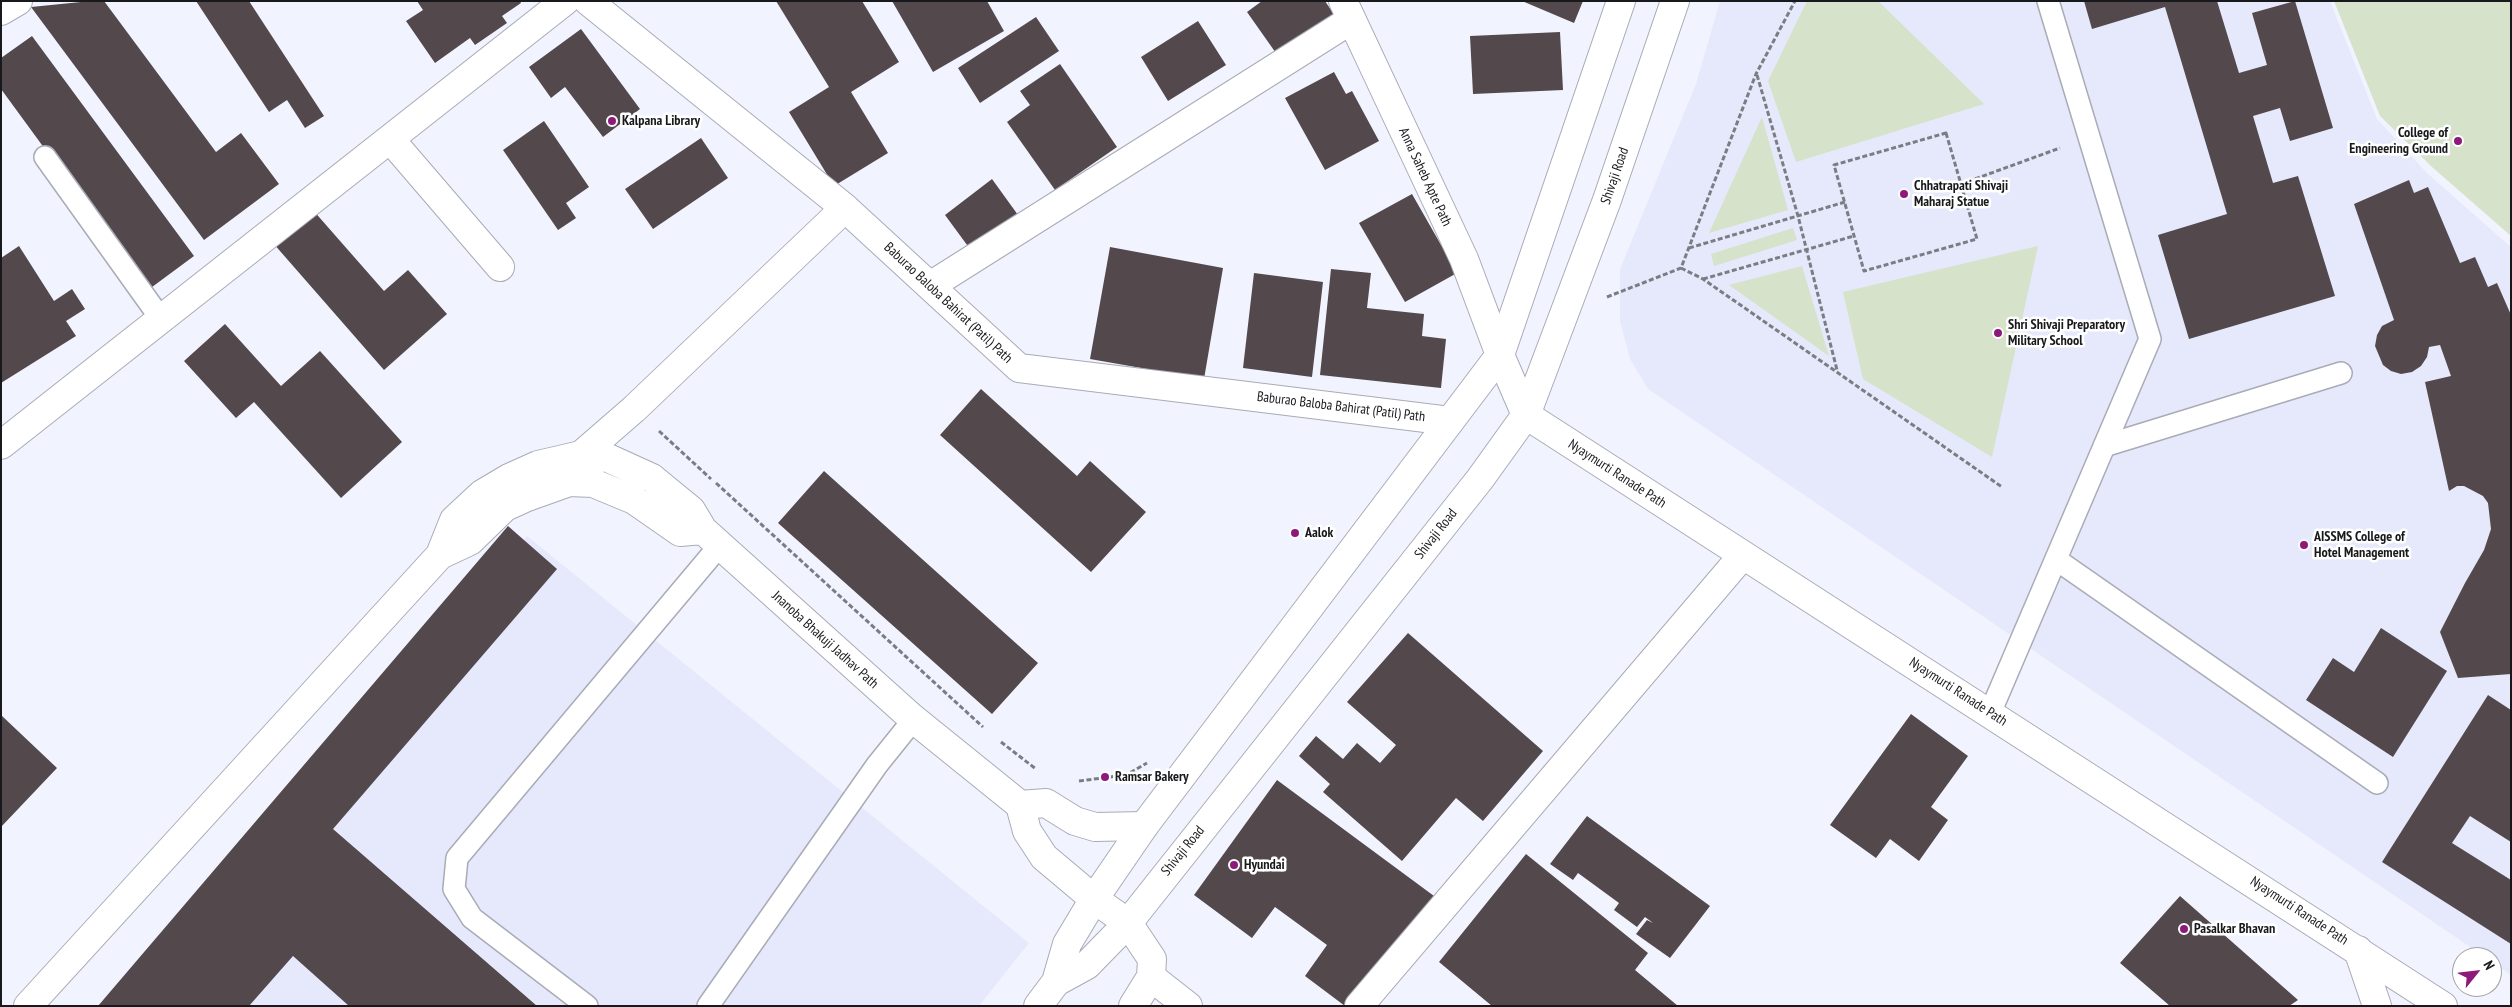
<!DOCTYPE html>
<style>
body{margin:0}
#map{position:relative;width:2512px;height:1007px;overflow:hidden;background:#f1f4ff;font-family:"PT Sans Narrow",sans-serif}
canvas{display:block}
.frame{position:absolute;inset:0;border:2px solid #18191c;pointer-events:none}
.north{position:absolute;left:2452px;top:947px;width:50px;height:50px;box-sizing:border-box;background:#fff;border:1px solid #a3a3a4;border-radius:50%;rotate:61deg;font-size:14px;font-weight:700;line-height:20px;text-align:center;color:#18191c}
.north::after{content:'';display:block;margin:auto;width:18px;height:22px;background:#8d197a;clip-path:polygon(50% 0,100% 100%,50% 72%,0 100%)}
</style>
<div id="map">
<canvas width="2512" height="1007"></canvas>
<div class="frame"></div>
<div class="north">N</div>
</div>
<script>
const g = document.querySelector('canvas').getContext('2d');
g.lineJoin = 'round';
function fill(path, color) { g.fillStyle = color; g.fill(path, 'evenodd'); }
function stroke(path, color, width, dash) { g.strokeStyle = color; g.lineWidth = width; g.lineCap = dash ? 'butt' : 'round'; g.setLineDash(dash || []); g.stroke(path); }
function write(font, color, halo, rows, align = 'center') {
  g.font = font + ' "PT Sans Narrow",sans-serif'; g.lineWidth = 5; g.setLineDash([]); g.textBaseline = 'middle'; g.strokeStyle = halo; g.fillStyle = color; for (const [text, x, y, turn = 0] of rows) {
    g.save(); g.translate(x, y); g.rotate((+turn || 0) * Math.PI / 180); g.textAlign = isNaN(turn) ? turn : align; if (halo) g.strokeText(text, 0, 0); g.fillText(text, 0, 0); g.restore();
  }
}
const built = new Path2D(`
 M1720,1H2330L2377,119L2427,173L2511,247V975L2492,962V957H2485L1648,389L1630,359L1620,321V269L1696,84Z
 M527,536L1029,943L979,1006H110Z`);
const green = new Path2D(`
 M1807,1H1878L1984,104L1796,162L1768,81Z
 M2334,1H2511V236L2432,167L2380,116Z
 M1762,117L1788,210L1709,233Z
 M1793,228L1797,240L1714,266L1711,254Z
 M2038,246L1992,457L1863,379L1843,292Z
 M1802,266L1829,356L1729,285Z`);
const building = new Path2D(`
 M91,1H104L216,152L241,133L279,184L204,240L31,7Z
 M196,1H249L324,116L305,128L287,100L269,112Z
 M417,1H520L521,3L502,16L507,23L475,45L470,38L435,63L406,21L423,10Z
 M776,1H862L899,62L851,92L888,153L834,186L789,112L829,87Z
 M892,1H987L1004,31L933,72Z
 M1262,1H1325L1335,16L1278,56L1247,12Z
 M1522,1H1583L1574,23Z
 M2084,1H2217L2239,73L2267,65L2252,13L2295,1L2333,128L2290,141L2280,108L2253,116L2273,183L2298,176L2335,296L2189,339L2158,235L2227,214L2165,7L2092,29Z
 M1036,17L1059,51L980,103L958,68Z
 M1198,21L1226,65L1168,101L1141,57Z
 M581,29L640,109L603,137L565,87L551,98L529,67Z
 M1560,32L1563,90L1473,94L1470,36Z
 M32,36L194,256L148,290L1,89V58Z
 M1060,64L1117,147L1055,190L1007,122L1030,105L1020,91Z
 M1334,72L1346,94L1352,91L1379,141L1325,170L1285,98Z
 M544,121L589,187L566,203L576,218L558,230L503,150Z
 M701,138L728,178L653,229L625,189Z
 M992,179L1018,215L970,249L945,215Z
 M2409,180L2414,193L2428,187L2460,263L2475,257L2488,287L2497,283L2511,315V674L2458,678L2440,632L2465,583L2484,550L2491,529L2488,503L2483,496L2464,486H2457L2449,491L2425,382L2451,376L2440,345L2429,347L2427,357L2421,366L2412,372L2401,374L2391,371L2383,365L2375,346L2377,335L2382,326L2394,320L2354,204Z
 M1412,194L1457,273L1405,302L1359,223Z
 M312,209L384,291L408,270L447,314L384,370L273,243Z
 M19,246L54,301L72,289L85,309L66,321L76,336L1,383V258Z
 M1110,247L1223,268L1204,379L1090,359Z
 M1331,269L1371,273L1367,308L1424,314L1422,336L1446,339L1441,388L1320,375Z
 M1254,273L1323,282L1312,377L1243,368Z
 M225,324L281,386L320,351L402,442L341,498L254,402L236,418L184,361Z
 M981,389L1077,476L1090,461L1146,512L1091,572L940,435Z
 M824,471L1038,663L992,714L778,523Z
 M508,526L557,569L333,829L537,1006H349L293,956L249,1006H98Z
 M2381,628L2447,671L2393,757L2306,700L2333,658L2354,672Z
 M1408,633L1543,751L1483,821L1456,798L1402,861L1323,792L1330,784L1299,756L1316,736L1343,759L1357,743L1380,763L1396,745L1347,702Z
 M2488,695L2511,710V842L2470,816L2452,843L2511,880V944L2382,862Z
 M1911,714L1968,756L1931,807L1948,820L1919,861L1890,839L1876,858L1830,825Z
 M1,715L57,768L1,827Z
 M1277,780L1434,896L1354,1006H1345L1305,976L1327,945L1275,907L1252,938L1194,895Z
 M1587,816L1710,906L1670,958L1636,934L1647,920L1653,923L1645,917L1637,927L1614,910L1619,903L1578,873L1573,880L1550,864Z
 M1526,854L1648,953L1635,970L1678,1006H1492L1439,962Z
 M2180,896L2298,1000L2289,1006H2170L2120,963Z`);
const path = new Path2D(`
 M1757,75L1798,216L1837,370
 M1946,133L1977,239L1864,271L1834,165Z
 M1961,184L2060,148
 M1689,248L1845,202
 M1681,268L1703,279L2002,487
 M1703,279L1854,236
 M1607,297L1681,268L1756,74L1795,1
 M659,431L711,479
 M716,483L983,727
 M1001,742L1036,769
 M1079,781L1126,775L1147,763`);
const lane = new Path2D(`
 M45,157L161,319
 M2104,446L2341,373
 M2057,560L2377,783
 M1990,713L2150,339L2048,1
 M587,1006L472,918L454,889L457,858L720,545
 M708,1006L877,765L914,719`);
const street = new Path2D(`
 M588,1L845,208L1019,368L1450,421
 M1343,1L1464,259L1500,355L1526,415L2443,1006
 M1,11L18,1
 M390,139L500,267
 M930,286L1351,20
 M1,445L565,1
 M573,473L581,455L634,409L845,208
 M2358,950L2377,1006
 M1151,977L1188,1006
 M1359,1006L1743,555`);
const secondary = new Path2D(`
 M440,555L470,541L505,507L527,497L569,482L593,483L634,500L680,532L703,530
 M1020,805L1046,803L1075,821L1095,827L1144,826
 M28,1006L440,555L454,520L482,494L509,478L538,465L581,455L608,458L652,478L691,510L703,530L911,717L1020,805L1027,831L1044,857L1094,899L1128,923L1152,959L1151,977L1133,1006`);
const highway = new Path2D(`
 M1056,982L1067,944L1094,899L1144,826L1500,355L1621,1
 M1038,1006L1056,982L1087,965L1128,923L1480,479L1526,415L1607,200L1675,1`);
const markers = [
 [612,121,5,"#8d197a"],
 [2458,141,5,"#8d197a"],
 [1904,194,5,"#8d197a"],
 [1998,333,5,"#8d197a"],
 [1295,533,5,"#8d197a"],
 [2304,545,5,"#8d197a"],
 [1105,777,5,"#8d197a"],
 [1234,865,5,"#8d197a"],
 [2184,929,5,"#8d197a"]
];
const poiNames = [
 ["Kalpana Library",622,121],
 ["College of",2448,133,"right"],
 ["Engineering Ground",2448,149,"right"],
 ["Chhatrapati Shivaji",1914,186],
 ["Maharaj Statue",1914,202],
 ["Shri Shivaji Preparatory",2008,325],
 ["Military School",2008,341],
 ["Aalok",1305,533],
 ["AISSMS College of",2314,537],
 ["Hotel Management",2314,553],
 ["Ramsar Bakery",1115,777],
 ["Hyundai",1244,865],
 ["Pasalkar Bhavan",2194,929]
];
const streetNames = [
 ["Shivaji Road",1615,176,-71],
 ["Anna Saheb Apte Path",1425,177,65],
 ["Baburao Baloba Bahirat (Patil) Path",948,303,43],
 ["Baburao Baloba Bahirat (Patil) Path",1341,407,7],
 ["Nyaymurti Ranade Path",1617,474,33],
 ["Shivaji Road",1436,534,-52],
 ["Jnanoba Bhakuji Jadhav Path",825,640,42],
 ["Nyaymurti Ranade Path",1958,692,33],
 ["Shivaji Road",1183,851,-51],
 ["Nyaymurti Ranade Path",2299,911,33]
];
fill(built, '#e5e9fb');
fill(green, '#d6e2c9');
fill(building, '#53494c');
stroke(lane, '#a9abb6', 24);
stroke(street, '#a9abb6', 30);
stroke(secondary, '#a9abb6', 30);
stroke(highway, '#a9abb6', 30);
stroke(path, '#7b7d84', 3, [5, 2.5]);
stroke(lane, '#fff', 21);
stroke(street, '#fff', 28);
stroke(secondary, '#fff', 28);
stroke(highway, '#fff', 28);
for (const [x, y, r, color] of markers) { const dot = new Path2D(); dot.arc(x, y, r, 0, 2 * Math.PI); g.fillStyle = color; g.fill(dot); stroke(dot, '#fff', 2); }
write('bold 14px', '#18191c', '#fff', poiNames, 'left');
write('14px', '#18191c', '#fff', streetNames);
</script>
